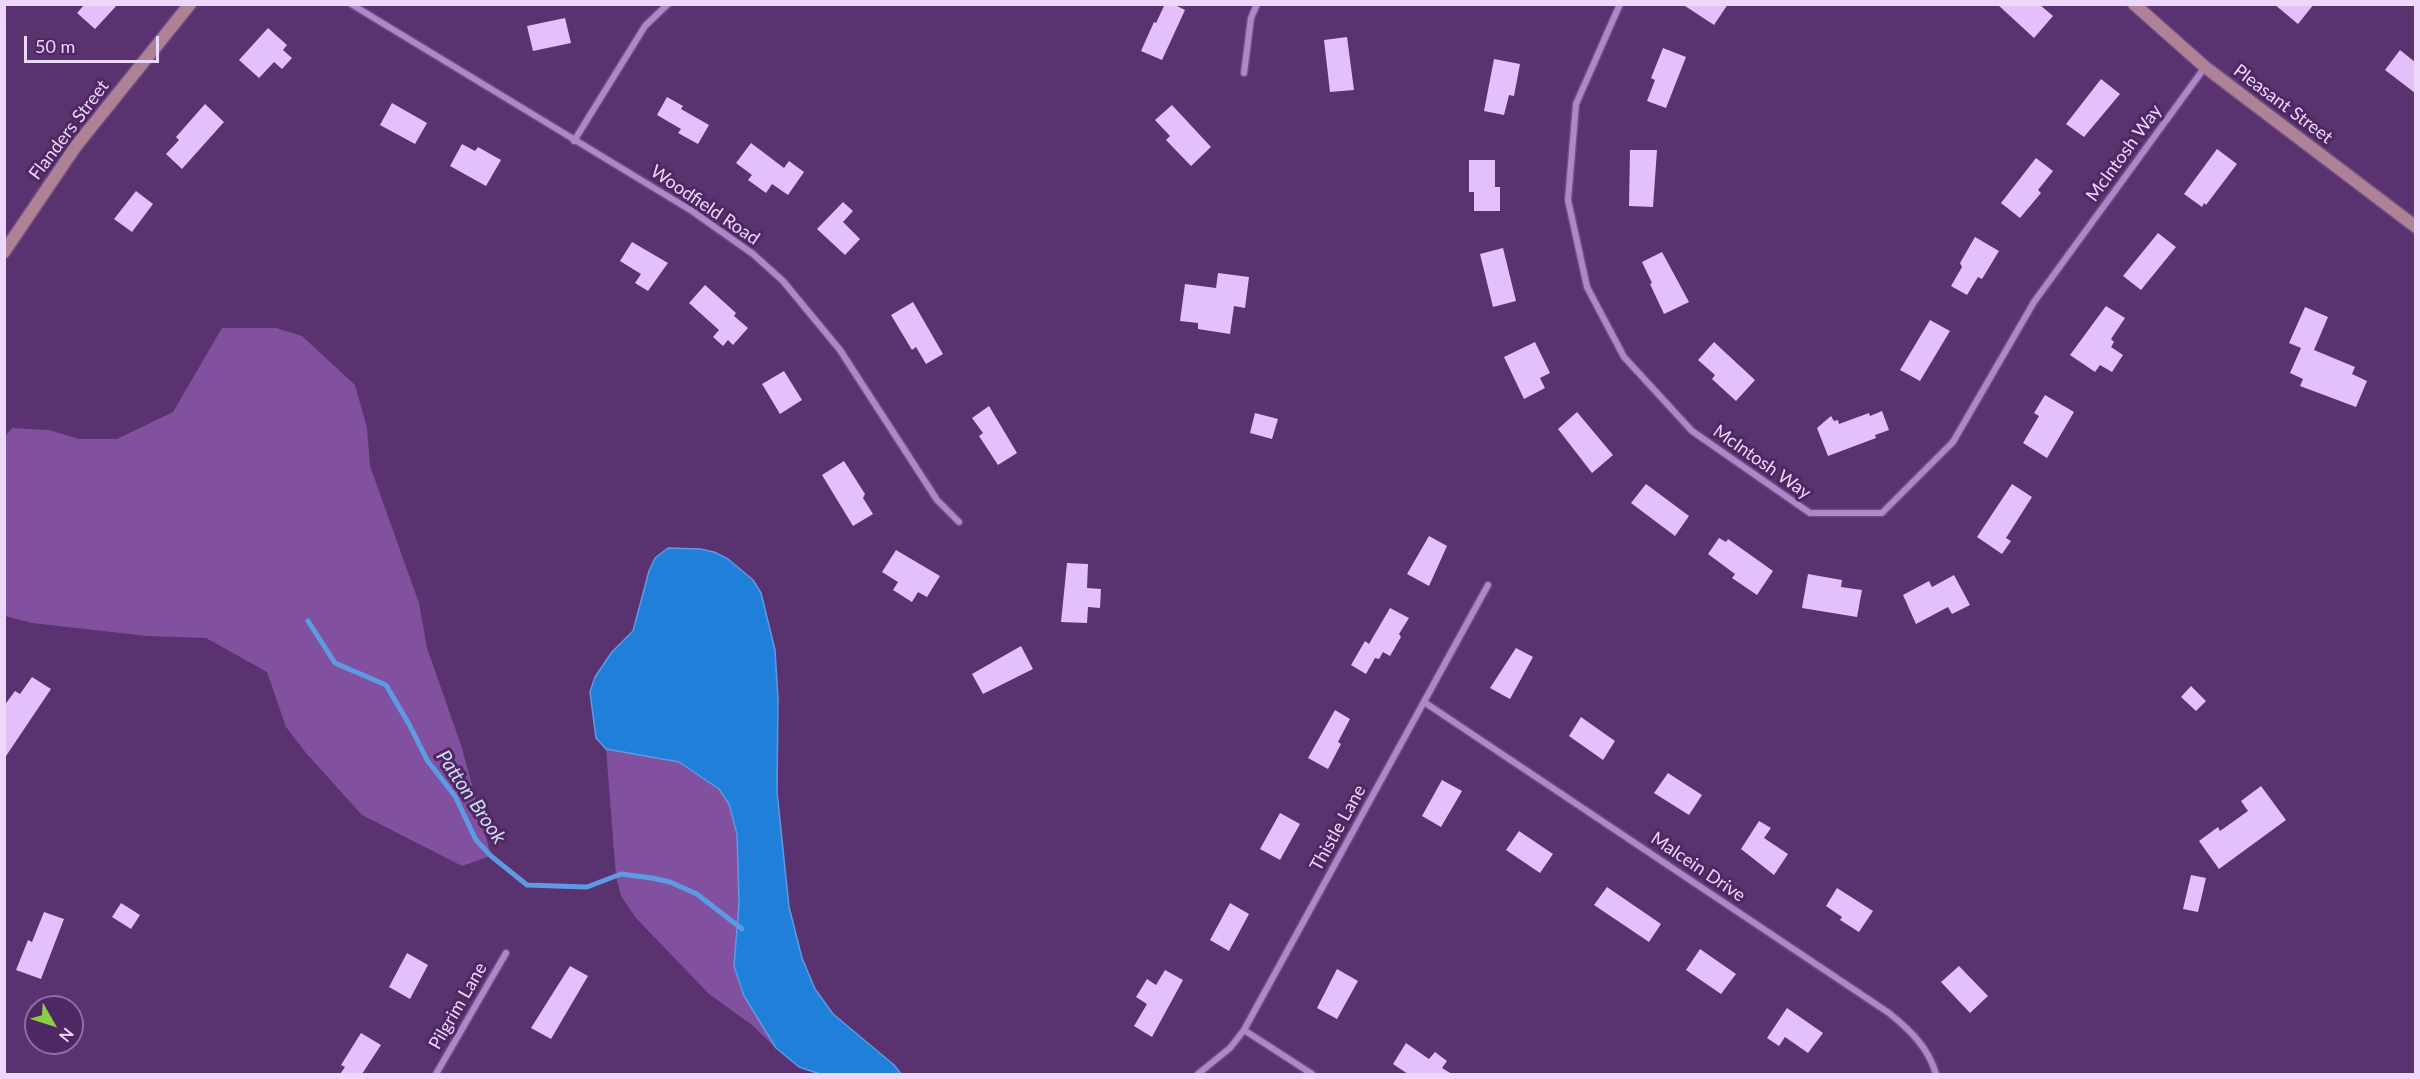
<!DOCTYPE html>
<style>
body{margin:0}
#map{position:relative;width:2420px;height:1079px;overflow:hidden;background:#59326f;font-family:Lato,sans-serif}
canvas{display:block}
.frame{position:absolute;inset:0;border:6px solid #edd7fb;pointer-events:none}
.north{position:absolute;left:24px;top:995px;width:60px;height:60px;box-sizing:border-box;background:#4e2763;border:2px solid #8e6da0;border-radius:50%;rotate:129deg;font-size:16px;font-weight:700;line-height:24px;text-align:center;color:#edd7fb}
.north::after{content:'';display:block;margin:auto;width:21px;height:27px;background:#8bce46;clip-path:polygon(50% 0,100% 100%,50% 72%,0 100%)}
.scale{position:absolute;left:24px;top:36px;width:135px;height:27px;box-sizing:border-box;border:3px solid #edd7fb;border-top:0;padding-left:8px;font-size:18px;line-height:21px;white-space:nowrap;color:#edd7fb;-webkit-text-stroke:4px #4e2763;paint-order:stroke}
</style>
<div id="map">
<canvas width="2420" height="1079"></canvas>
<div class="frame"></div>
<div class="north">N</div>
<div class="scale">50 m</div>
</div>
<script>
const g = document.querySelector('canvas').getContext('2d');
g.lineJoin = 'round';
function fill(path, color) { g.fillStyle = color; g.fill(path, 'evenodd'); }
function stroke(path, color, width, dash) { g.strokeStyle = color; g.lineWidth = width; g.lineCap = dash ? 'butt' : 'round'; g.setLineDash(dash || []); g.stroke(path); }
function write(font, color, halo, rows, align = 'center') {
  g.font = font + ' Lato,sans-serif'; g.lineWidth = 6; g.setLineDash([]); g.textBaseline = 'middle'; g.strokeStyle = halo; g.fillStyle = color; for (const [text, x, y, turn = 0] of rows) {
    g.save(); g.translate(x, y); g.rotate((+turn || 0) * Math.PI / 180); g.textAlign = isNaN(turn) ? turn : align; if (halo) g.strokeText(text, 0, 0); g.fillText(text, 0, 0); g.restore();
  }
}
const green = new Path2D(`
 M222,328H276L302,336L355,385L367,428L370,466L419,603L427,648L462,748L491,856L462,866L362,815L306,753L286,727L267,672L206,638L147,636L32,623L5,616V436L12,428L49,430L79,439H117L173,412Z
 M606,749L679,762L719,789L729,804L737,834L739,903L734,966L744,996L776,1048L752,1025L709,994L636,918L621,896L616,876Z`);
const water = new Path2D(`
 M668,548L700,549L714,552L728,559L753,580L761,593L775,650L778,698L777,792L789,907L802,958L815,989L833,1014L894,1065L901,1074H820L799,1067L776,1048L744,996L734,966L739,903L737,834L729,804L719,789L679,762L606,749L596,738L590,692L595,677L612,652L633,631L649,571L655,558Z`);
const stream = new Path2D(`
 M308,621L335,663L386,685L409,724L427,760L455,796L476,840L491,856L527,885L587,887L621,874L652,878L670,882L697,894L742,929`);
const building = new Path2D(`
 M85,4H118L95,29L77,13Z
 M1165,4H1173L1185,10L1162,60L1141,51L1154,22L1156,23Z
 M1682,4H1728L1714,25Z
 M1997,4H2039L2053,16L2034,38Z
 M2274,4H2314L2298,24Z
 M565,18L571,43L533,51L527,26Z
 M268,28L287,45L283,50L292,58L282,69L274,62L259,78L239,60Z
 M1347,37L1354,90L1330,92L1324,40Z
 M1663,48L1686,57L1666,108L1647,101L1655,80L1651,78Z
 M2400,50L2415,62V93L2385,70Z
 M1494,59L1520,64L1514,96L1509,95L1504,115L1484,111Z
 M2101,79L2120,94L2084,137L2066,124Z
 M667,97L683,106L681,109L709,125L698,144L678,133L681,129L657,115Z
 M392,103L427,123L415,144L380,125Z
 M205,104L224,122L182,169L166,154L179,140L176,137Z
 M1172,105L1211,147L1191,166L1166,140L1170,136L1155,120Z
 M751,143L784,168L789,161L804,172L788,195L772,184L766,193L748,180L752,175L736,163Z
 M462,144L475,151L478,147L501,160L486,186L450,166Z
 M2217,149L2237,164L2206,205L2204,203L2202,207L2184,194Z
 M1630,150H1657L1653,207L1629,206Z
 M2036,158L2053,171L2038,190L2041,193L2020,218L2001,203Z
 M1469,160H1495V187H1500V211H1474V192H1469Z
 M136,191L153,204L132,232L114,219Z
 M843,202L853,211L843,222L860,239L845,255L817,229Z
 M2158,233L2176,247L2141,290L2123,276Z
 M1975,237L1999,251L1982,279L1978,277L1967,295L1951,286L1962,267L1960,263Z
 M632,242L668,263L648,291L635,283L641,274L620,261Z
 M1503,248L1516,301L1493,307L1480,254Z
 M1662,252L1689,302L1664,314L1650,284L1652,283L1642,262Z
 M1218,273L1249,277L1245,308L1234,306L1230,334L1198,329V323L1180,321L1185,284L1216,288Z
 M705,285L736,313L734,316L748,328L733,345L728,340L723,346L713,337L719,330L689,303Z
 M913,302L943,354L926,364L916,347L912,350L891,315Z
 M2106,306L2125,318L2111,339L2114,342L2111,347L2123,355L2112,372L2100,365L2095,372L2070,355Z
 M2305,307L2328,317L2314,350L2355,367L2352,374L2367,381L2356,407L2300,386L2303,379L2290,373L2301,348L2289,343Z
 M1930,320L1950,331L1920,381L1900,370Z
 M1535,342L1550,373L1540,378L1545,388L1524,399L1504,357Z
 M1714,342L1755,380L1736,401L1712,379L1715,375L1698,360Z
 M784,371L802,400L780,414L762,384Z
 M2045,395L2074,412L2047,458L2023,443L2039,416L2034,413Z
 M989,406L1017,453L998,465L979,436L983,433L972,418Z
 M1882,411L1889,430L1875,435L1876,438L1828,456L1817,428L1831,416L1834,421L1838,420L1839,424L1869,413L1870,416Z
 M1577,412L1613,455L1592,473L1558,429Z
 M1255,413L1278,419L1272,439L1250,433Z
 M844,461L865,494L863,498L873,514L853,526L822,475Z
 M1646,484L1689,516L1675,536L1631,503Z
 M2012,484L2032,497L2006,538L2011,541L2002,554L1977,537Z
 M1429,536L1447,546L1429,586L1407,574Z
 M1719,538L1726,542L1728,539L1773,571L1757,595L1732,578L1735,574L1708,554Z
 M896,550L940,576L927,597L918,592L912,602L893,590L898,582L882,572Z
 M1067,563L1088,564L1087,588L1101,589L1100,608L1088,607L1087,623L1061,622Z
 M1808,574L1842,580L1841,587L1862,590L1857,617L1802,608Z
 M1954,575L1970,605L1952,614L1948,607L1916,624L1903,595L1929,581L1932,587Z
 M1390,608L1409,618L1399,634L1401,637L1390,656L1383,652L1379,659L1375,658L1366,674L1351,665L1365,641L1369,644Z
 M1021,646L1033,669L983,694L972,674Z
 M1516,648L1533,657L1510,699L1490,688Z
 M32,677L51,689L4,759V706L15,691L20,694Z
 M2191,686L2206,701L2196,711L2181,697Z
 M1335,710L1350,719L1338,742L1341,744L1328,769L1308,758Z
 M1581,717L1615,741L1603,760L1569,736Z
 M1668,773L1702,795L1689,815L1654,793Z
 M1442,780L1462,791L1441,827L1422,816Z
 M2261,786L2286,820L2219,869L2199,841L2218,827L2220,831L2248,811L2241,801Z
 M1280,813L1300,824L1280,860L1260,849Z
 M1759,821L1771,828L1764,838L1788,854L1774,875L1741,849Z
 M1519,831L1553,854L1540,873L1506,850Z
 M2191,875L2206,878L2198,912L2183,909Z
 M1607,887L1661,924L1649,942L1594,905Z
 M1837,888L1873,911L1859,932L1840,920L1842,917L1826,906Z
 M121,903L140,915L131,929L112,917Z
 M1230,903L1249,914L1229,951L1210,940Z
 M44,912L64,919L41,979L16,970L28,940L32,942Z
 M1700,949L1736,974L1721,994L1686,970Z
 M407,953L428,965L410,999L389,987Z
 M570,966L588,976L551,1039L531,1028Z
 M1959,966L1988,996L1970,1013L1941,982Z
 M1337,969L1358,981L1337,1019L1317,1008Z
 M1165,970L1183,980L1152,1037L1134,1026L1147,1004L1136,997L1147,979L1156,985Z
 M1787,1008L1823,1033L1808,1053L1785,1037L1779,1046L1767,1038Z
 M361,1033L381,1045L362,1074H340L345,1067L341,1065Z
 M1406,1043L1429,1059L1435,1052L1447,1061L1442,1068L1452,1074H1408L1393,1064Z`);
const street = new Path2D(`
 M351,4L692,211L753,254L783,281L840,350L937,500L959,522
 M1620,4L1576,104L1568,200L1587,287L1624,357L1692,431L1810,513H1882L1953,442L2034,302L2205,67
 M1244,73L1251,18L1257,4
 M574,141L645,26L668,4
 M1424,702L1889,1013C1910,1030 1928,1047 1936,1074
 M1244,1030L1312,1074
 M436,1074L506,953
 M1198,1074L1230,1048L1244,1030L1488,585`);
const secondary = new Path2D(`
 M2134,4L2205,67L2416,227
 M4,252L76,146L190,4`);
const streetNames = [
 ["Pleasant Street",2283,104,37],
 ["Flanders Street",69,130,-53],
 ["McIntosh Way",2124,153,-54],
 ["Woodfield Road",705,205,34],
 ["McIntosh Way",1762,462,35],
 ["Thistle Lane",1338,828,-61],
 ["Malcein Drive",1698,867,34],
 ["Pilgrim Lane",458,1006,-60]
];
const waterNames = [
 ["Patton Brook",471,797,56]
];
fill(green, '#81509e');
fill(water, '#2080d9');
stroke(water, '#5e9ae3', 1.5);
stroke(stream, '#5e9ae3', 5);
fill(building, '#e3c0f9');
stroke(street, '#6e4d81', 9);
stroke(secondary, '#6e4d81', 15);
stroke(street, '#af86c9', 6);
stroke(secondary, '#af8196', 12);
write('18px', '#edd7fb', '#4e2763', streetNames);
write('italic 20px', '#cbdff6', '#4e2763', waterNames);
</script>
